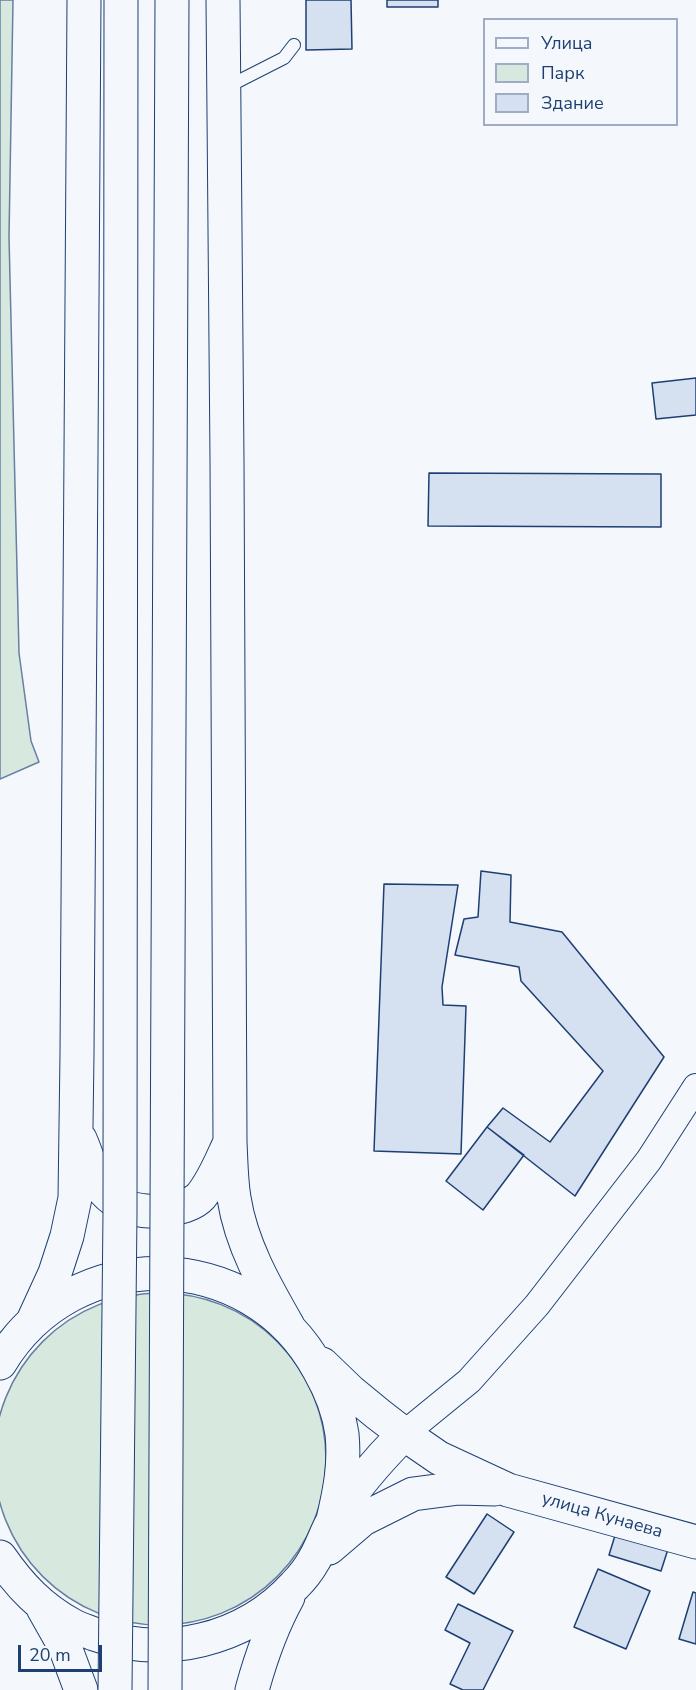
<!DOCTYPE html>
<meta charset="utf-8">
<style>
body{margin:0}
#map{position:relative;width:696px;height:1690px;overflow:hidden;background:#f4f7fb;font-family:"Nunito Sans",sans-serif}
canvas{display:block}
.legend{position:absolute;left:483px;top:18px;width:195px;height:108px;box-sizing:border-box;background:#f4f7fb;border:2px solid #9eadc5;margin:0;padding:8px 10px;list-style:none;font-size:18px;color:#1d3f73}
.legend li{display:flex;align-items:center;gap:12px;height:30px}
.legend b{width:30px;border:2px solid #9eadc5}
.scale{position:absolute;left:18px;top:1645px;width:84px;height:27px;box-sizing:border-box;border:3px solid #1d3f73;border-top:0;padding-left:8px;font-size:18px;line-height:21px;white-space:nowrap;color:#1d3f73;-webkit-text-stroke:4px #f4f7fb;paint-order:stroke}
</style>
<div id="map">
<canvas width="696" height="1690"></canvas>
<ul class="legend">
<li><b style="height:8px;background:#f4f7fb"></b>Улица</li>
<li><b style="height:16px;background:#d7e8df"></b>Парк</li>
<li><b style="height:16px;background:#d5e0f0"></b>Здание</li>
</ul>
<div class="scale">20 m</div>
</div>
<script>
const g = document.querySelector('canvas').getContext('2d');
g.lineJoin = 'round';
function fill(path, color) { g.fillStyle = color; g.fill(path, 'evenodd'); }
function stroke(path, color, width, dash) { g.strokeStyle = color; g.lineWidth = width; g.lineCap = dash ? 'butt' : 'round'; g.setLineDash(dash || []); g.stroke(path); }
function write(font, color, halo, rows, align = 'center') {
  g.font = font + ' "Nunito Sans",sans-serif'; g.lineWidth = 4.5; g.setLineDash([]); g.textBaseline = 'middle'; g.strokeStyle = halo; g.fillStyle = color; for (const [text, x, y, turn = 0] of rows) {
    g.save(); g.translate(x, y); g.rotate((+turn || 0) * Math.PI / 180); g.textAlign = isNaN(turn) ? turn : align; if (halo) g.strokeText(text, 0, 0); g.fillText(text, 0, 0); g.restore();
  }
}
const green = new Path2D(`
 M0,0H13L9,237L19,653L31,741L39,762L0,779Z
 M-6 1459a166 166 0 1 1 332 0a166 166 0 1 1-332 0Z`);
const building = new Path2D(`
 M306,0H351L352,49L306,50Z
 M387,0H438V7H387Z
 M696,378V415L656,419L652,383Z
 M429,473L661,474V527L428,526Z
 M481,871L511,875L510,922L562,932L664,1057L575,1196L487,1127L503,1108L550,1142L603,1071L521,981L519,967L455,955L464,919L478,917Z
 M384,884L458,885L442,987L443,1005L466,1006L461,1154L374,1151Z
 M487,1127L524,1155L483,1210L446,1181Z
 M487,1514L514,1532L474,1594L446,1577Z
 M617,1529L669,1546L661,1571L609,1555Z
 M598,1569L650,1591L626,1649L574,1627Z
 M693,1592L696,1593V1644L679,1639Z
 M458,1604L513,1631L483,1690H463L450,1684L470,1643L445,1630Z`);
const lane = new Path2D(`
 M227,87L284,58L294,45`);
const street = new Path2D(`
 M404,1434L469,1381L537,1305L649,1160L696,1087`);
const secondary = new Path2D(`
 M223,0L227,460L230,1142C231,1161 231,1180 234,1198C241,1244 265,1286 288,1326
 M80,1139C86,1152 91,1171 98,1183C115,1208 139,1214 167,1210C178,1208 193,1205 201,1196C214,1180 221,1161 230,1142
 M33,1321L55,1273L67,1236L75,1198L77,1054L84,0
 M0,1363C73,1241 251,1244 319,1370C330,1389 339,1412 342,1434C345,1465 340,1490 333,1520
 M322,1364L350,1391L378,1414L404,1434L439,1458L508,1490L696,1542
 M329,1548L363,1519L413,1494L459,1488L495,1489
 M0,1557C20,1586 41,1608 72,1625C79,1629 87,1631 94,1634C164,1659 244,1641 295,1585C302,1578 309,1569 314,1560C322,1547 326,1532 334,1519C354,1488 378,1460 404,1434
 M43,1608L65,1647L81,1690
 M252,1690C261,1657 272,1626 288,1597`);
const highwayBridge = new Path2D(`
 M115,1690L120,1213L121,0
 M165,1690L172,0`);
const streetNames = [
 ["улица Кунаева",602,1516,16]
];
fill(green, '#d7e8df');
stroke(green, '#687fa3', 1.5);
fill(building, '#d5e0f0');
stroke(building, '#1d3f73', 1.5);
stroke(lane, '#1d3f73', 14);
stroke(street, '#1d3f73', 28);
stroke(secondary, '#1d3f73', 35);
stroke(lane, '#f4f7fb', 12);
stroke(street, '#f4f7fb', 26);
stroke(secondary, '#f4f7fb', 33);
stroke(highwayBridge, '#1d3f73', 35, []);
stroke(highwayBridge, '#f4f7fb', 33);
write('18px', '#1d3f73', '#f4f7fb', streetNames);
</script>
